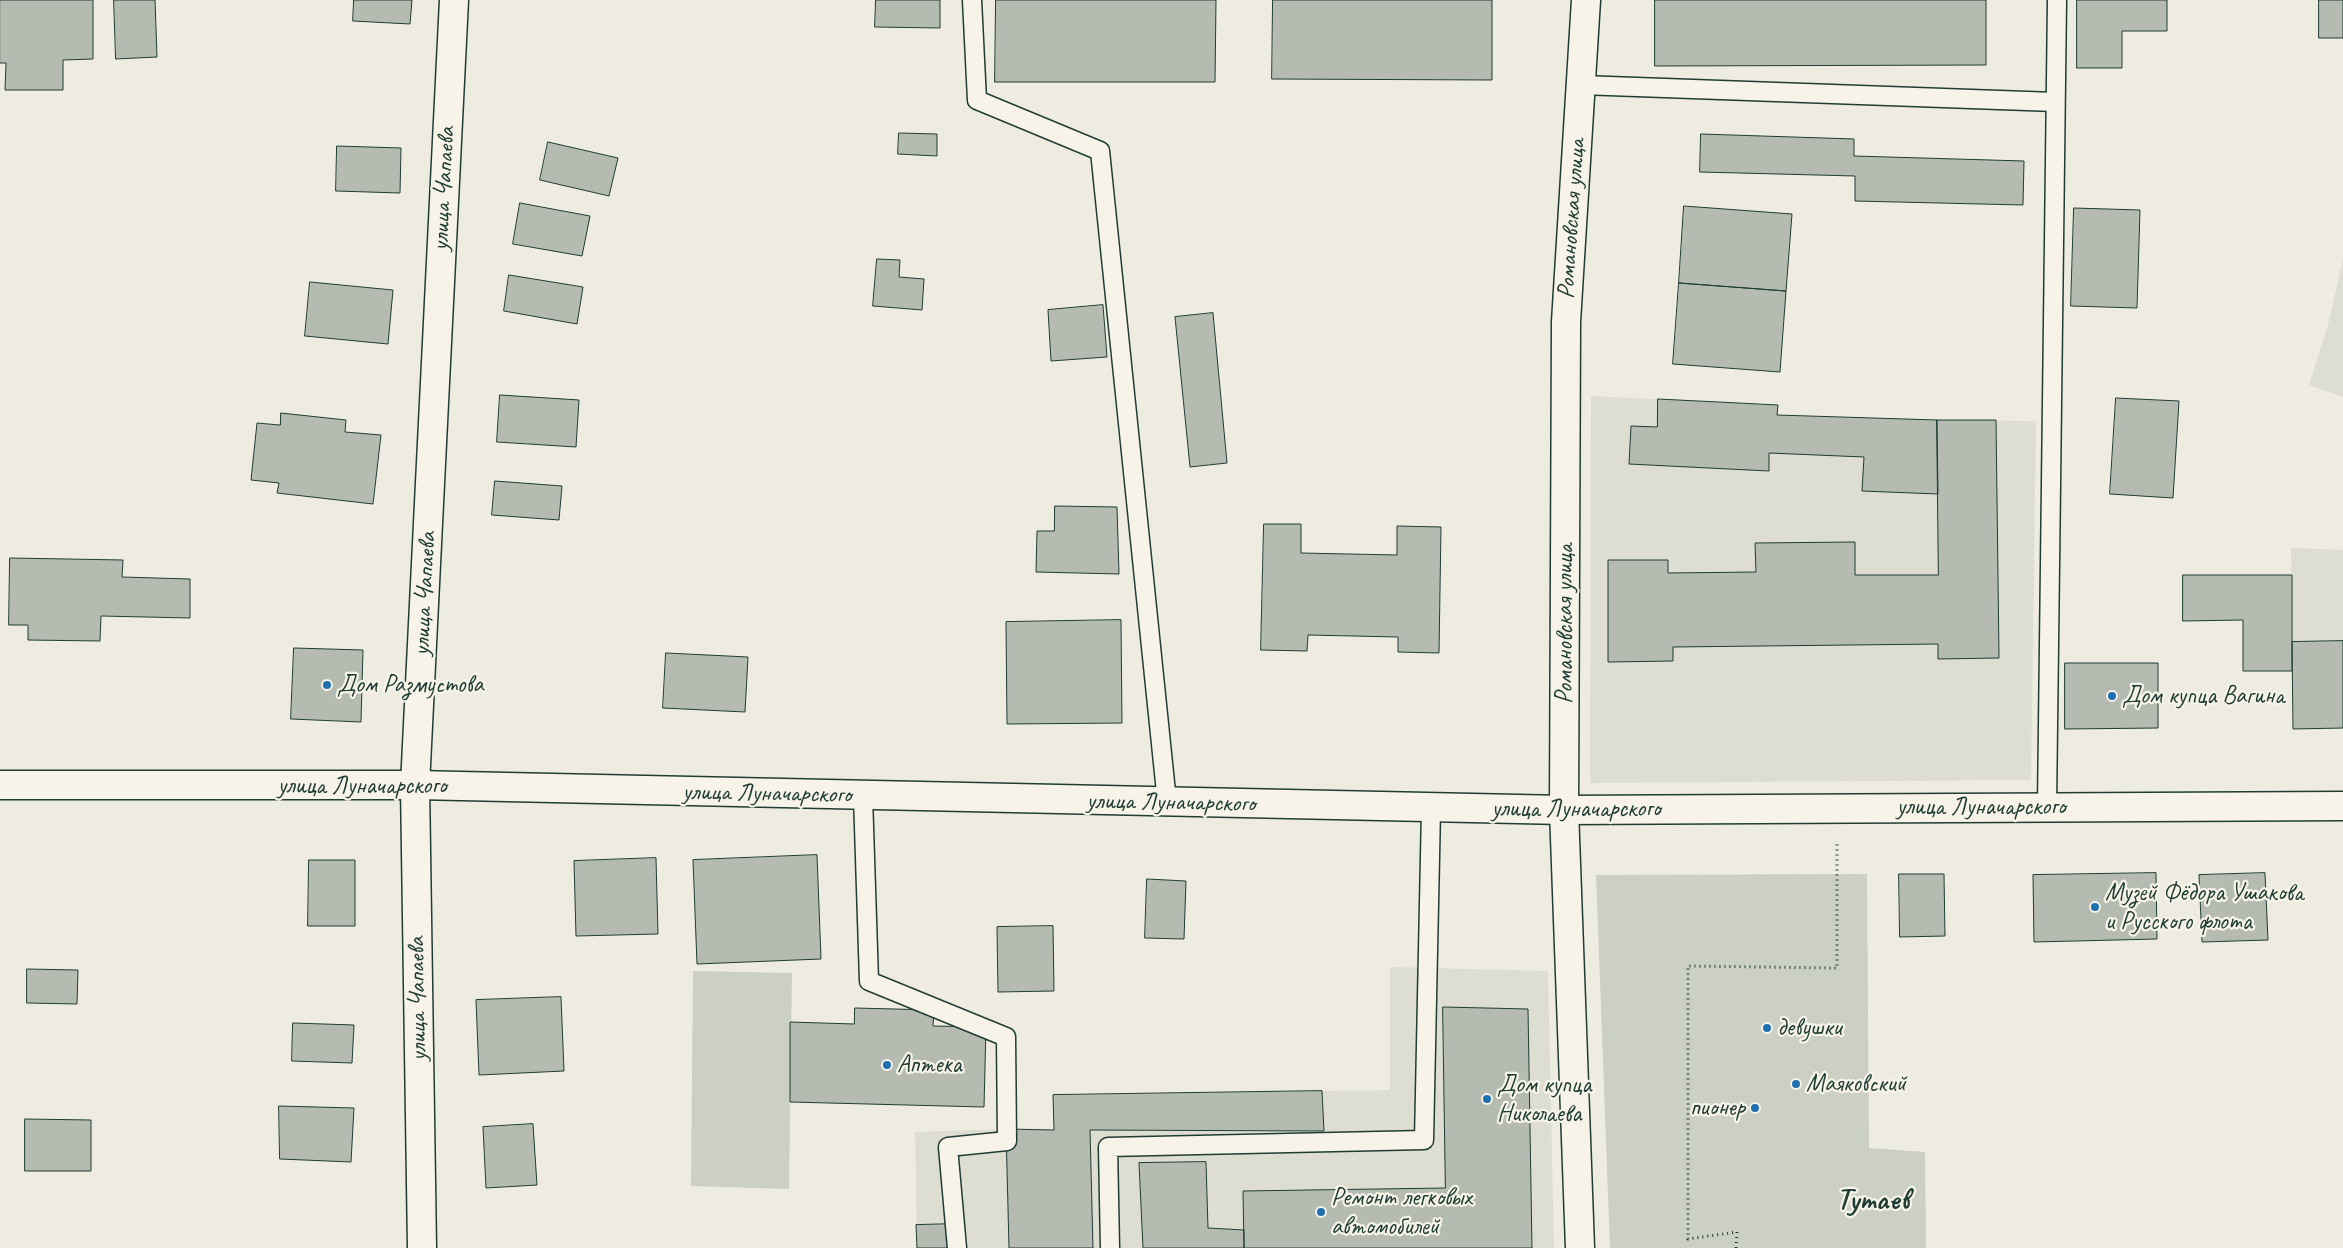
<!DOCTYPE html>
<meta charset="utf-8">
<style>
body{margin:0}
canvas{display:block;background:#eeece1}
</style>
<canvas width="2343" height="1248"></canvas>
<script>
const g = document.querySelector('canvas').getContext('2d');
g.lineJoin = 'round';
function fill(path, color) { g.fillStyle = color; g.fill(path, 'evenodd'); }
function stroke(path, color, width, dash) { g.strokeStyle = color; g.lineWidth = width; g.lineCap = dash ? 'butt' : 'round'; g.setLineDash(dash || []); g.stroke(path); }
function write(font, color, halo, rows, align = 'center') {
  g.font = font + ' Caveat,sans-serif'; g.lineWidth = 4.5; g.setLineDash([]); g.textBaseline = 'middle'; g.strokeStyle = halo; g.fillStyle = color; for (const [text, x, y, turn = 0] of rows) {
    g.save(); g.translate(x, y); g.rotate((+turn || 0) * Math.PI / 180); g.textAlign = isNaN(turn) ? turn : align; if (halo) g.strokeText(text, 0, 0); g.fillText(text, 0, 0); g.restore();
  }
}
const built = new Path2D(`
 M2343,259V397L2309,385L2328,325Z
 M1591,396L1778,405V415L1937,420L2036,421L2031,780L1590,783Z
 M2291,548L2343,550V728L2293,729Z
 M1390,967L1548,971L1554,1248H917L915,1132L1006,1129L1054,1130L1053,1095L1390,1090Z`);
const green = new Path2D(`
 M1867,874L1869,1148L1925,1152L1926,1248H1610L1596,875Z
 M693,971L792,973L789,1189L691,1186Z`);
const building = new Path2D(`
 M0,0H93V59L63,60V90H5L6,63H0Z
 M114,0H155L157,57L116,59Z
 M354,0H412L410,24L353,21Z
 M876,0H940V28L875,27Z
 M996,0H1216L1215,82H995Z
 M1273,0H1492V80L1272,79Z
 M1655,0H1986V65L1655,66Z
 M2077,0H2167V31H2122V68H2077Z
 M2319,0H2343V38H2319Z
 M899,133L937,134V156L898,154Z
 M1701,134L1854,139V156L2024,161L2023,205L1855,201V176L1700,172Z
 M548,142L618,158L609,196L540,180Z
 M337,146L401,148L400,193L336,191Z
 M520,203L590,216L582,256L513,244Z
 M1684,206L1792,214L1786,291L1679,283Z
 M2074,208L2140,210L2137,308L2071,306Z
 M877,259L900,260L899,277L924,279L922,310L873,306Z
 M509,275L583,287L577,324L504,311Z
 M310,282L393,290L388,344L305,336Z
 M1679,283L1786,291L1780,372L1673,364Z
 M1103,305L1107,357L1051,361L1048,310Z
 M1213,313L1227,463L1190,467L1175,317Z
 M500,395L579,400L576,447L497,442Z
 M2116,398L2179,401L2173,498L2110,494Z
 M1658,399L1778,405L1777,415L1937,420L1938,494L1862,491L1864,457L1769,453V471L1629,464L1631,426L1657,427Z
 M281,413L346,420L345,432L381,435L373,504L277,493L279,483L251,480L257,423L280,425Z
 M1937,420H1996L1999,658L1938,659V644L1673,647V661L1608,662V560H1668V573L1756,572L1755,543L1855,542V575H1938Z
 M495,481L562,486L559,520L492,515Z
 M1055,506L1117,507L1119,574L1036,572L1037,531H1054Z
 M1264,524H1301V553L1397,555V526L1441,527L1439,653L1398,652V637L1308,635L1307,651L1261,650Z
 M10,558L123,560L122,577L190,579V618L101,616L100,641L28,640V625H9Z
 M2183,575H2292V671H2243V620L2183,621Z
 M1121,620L1122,723L1007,724L1006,622Z
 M2343,641V728L2293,729L2292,642Z
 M294,648L363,650L361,722L291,719Z
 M666,653L748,657L745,712L663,708Z
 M2065,663H2158V728L2065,729Z
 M817,855L821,959L697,964L693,860Z
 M656,858L658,934L576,936L574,861Z
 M309,860H355V926H308Z
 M2156,873L2157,939L2034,942L2033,875Z
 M2265,873L2268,940L2202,942L2199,875Z
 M1899,874H1944L1945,936L1900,937Z
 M1147,879L1186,881L1184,939L1145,938Z
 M1053,926L1054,991L998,992L997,927Z
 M27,969L78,970L77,1004L27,1003Z
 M561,997L564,1071L479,1075L476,1000Z
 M1443,1007L1528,1009L1532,1248H1244L1243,1191L1445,1188Z
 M855,1008L934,1010L933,1026L986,1027L984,1107L790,1102V1022L854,1024Z
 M293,1023L354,1025L352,1063L292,1061Z
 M1322,1091L1324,1131L1090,1130L1093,1248H1009L1006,1129L1054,1130L1053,1095Z
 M279,1106L354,1108L351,1162L280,1159Z
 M25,1119L91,1120V1171H25Z
 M533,1124L537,1185L486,1188L483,1127Z
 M1206,1162L1208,1228L1244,1230V1248H1143L1139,1163Z
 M956,1224V1248H917L916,1225Z`);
const path = new Path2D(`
 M1736,1248L1737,1232L1688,1239V966L1837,968V843`);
const service = new Path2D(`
 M972,0L977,100L1100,151L1167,802
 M1581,85L2055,102
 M863,796L869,981L1006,1037L1007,1141L948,1147L957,1248
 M2047,806L2057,0
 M1110,1248L1108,1147L1424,1140L1431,809`);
const minor = new Path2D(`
 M422,1248L415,785L454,0
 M1580,1248L1564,810L1566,322L1586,0`);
const tertiary = new Path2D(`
 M0,785H415L1564,810L2343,806`);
const markers = [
 [327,685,5,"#1f6fb2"],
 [2112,696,5,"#1f6fb2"],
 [2095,907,5,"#1f6fb2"],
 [1767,1028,5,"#1f6fb2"],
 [887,1065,5,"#1f6fb2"],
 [1796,1084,5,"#1f6fb2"],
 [1487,1099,5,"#1f6fb2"],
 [1755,1108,5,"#1f6fb2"],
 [1321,1212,5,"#1f6fb2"]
];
const streetNames = [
 ["улица Чапаева",444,189,-87],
 ["Романовская улица",1572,219,-86],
 ["улица Чапаева",425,594,-87],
 ["Романовская улица",1565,624,-90],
 ["улица Луначарского",362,786],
 ["улица Луначарского",767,794,1],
 ["улица Луначарского",1171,803,1],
 ["улица Луначарского",1981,807],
 ["улица Луначарского",1576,809],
 ["улица Чапаева",418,999,-91]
];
const poiNames = [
 ["Дом Размустова",337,685],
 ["Дом купца Вагина",2122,696],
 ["Музей Фёдора Ушакова",2105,893],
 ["и Русского флота",2105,922],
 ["девушки",1777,1028],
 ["Аптека",897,1065],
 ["Маяковский",1806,1084],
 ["Дом купца",1497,1085],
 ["Николаева",1497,1114],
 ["пионер",1745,1108,"right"],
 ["Ремонт легковых",1331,1198],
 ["автомобилей",1331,1227]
];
const districtNames = [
 ["Тутаев",1873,1201]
];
fill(built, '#ddddd2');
fill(green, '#cccfc4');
fill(building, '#b5bbb0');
stroke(building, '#1f3d34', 1);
stroke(service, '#1f3d34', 21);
stroke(minor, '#1f3d34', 31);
stroke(tertiary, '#1f3d34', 31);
stroke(path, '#1f3d34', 3, [1, 4]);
stroke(service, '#f7f3e8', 18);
stroke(minor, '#f7f3e8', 28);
stroke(tertiary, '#f7f3e8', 28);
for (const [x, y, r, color] of markers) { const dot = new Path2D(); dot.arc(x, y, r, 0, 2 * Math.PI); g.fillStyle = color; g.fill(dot); stroke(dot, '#f7f3e8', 2); }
write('25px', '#1f3d34', '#f7f3e8', streetNames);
write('25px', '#1f3d34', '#f7f3e8', poiNames, 'left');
write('bold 30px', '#1f3d34', '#f7f3e8', districtNames);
</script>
